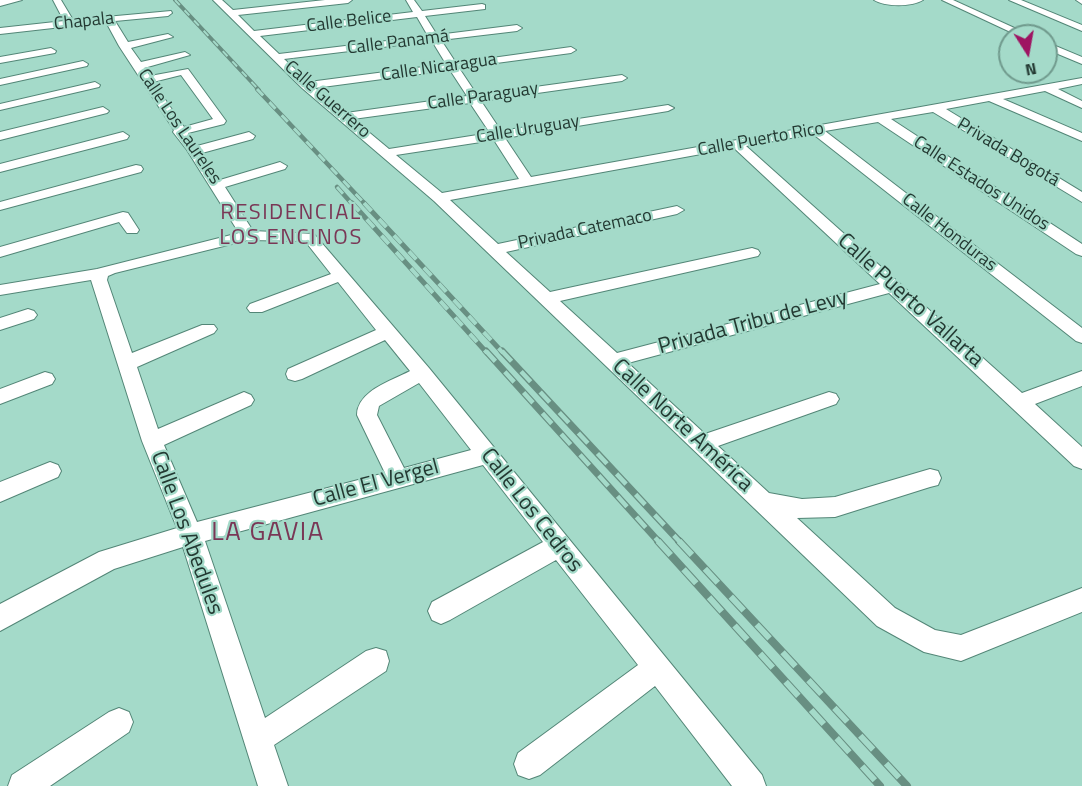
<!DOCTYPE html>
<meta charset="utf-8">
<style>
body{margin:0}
#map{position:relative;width:1082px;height:786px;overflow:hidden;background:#a4dac9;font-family:"Titillium Web",sans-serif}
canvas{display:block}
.north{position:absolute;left:998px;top:24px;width:60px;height:60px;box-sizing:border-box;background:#a4dac9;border:2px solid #709a8d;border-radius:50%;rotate:169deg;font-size:16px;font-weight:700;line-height:24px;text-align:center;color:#233932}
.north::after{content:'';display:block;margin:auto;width:21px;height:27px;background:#9e1462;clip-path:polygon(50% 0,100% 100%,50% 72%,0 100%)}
</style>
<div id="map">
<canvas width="1082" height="786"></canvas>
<div class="north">N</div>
</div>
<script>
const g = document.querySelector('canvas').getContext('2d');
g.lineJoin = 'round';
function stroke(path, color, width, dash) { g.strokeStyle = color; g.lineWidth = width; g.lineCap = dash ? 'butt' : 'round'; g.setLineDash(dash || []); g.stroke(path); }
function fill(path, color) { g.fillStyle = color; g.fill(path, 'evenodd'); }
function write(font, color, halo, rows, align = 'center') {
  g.font = font + ' "Titillium Web",sans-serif'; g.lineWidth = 4.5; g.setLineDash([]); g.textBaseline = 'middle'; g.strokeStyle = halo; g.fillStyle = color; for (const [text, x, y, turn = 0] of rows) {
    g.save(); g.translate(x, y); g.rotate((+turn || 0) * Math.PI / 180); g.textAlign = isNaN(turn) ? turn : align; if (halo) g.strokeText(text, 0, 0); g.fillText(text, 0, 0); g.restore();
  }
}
const minor = new Path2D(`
 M0,0H22L0,6Z
 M53,0H61L73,20L171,11L172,13L168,16L115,21L128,42L168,34L173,37L131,48L141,62L185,52L190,55L144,68L150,76L188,69L226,121L224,124L188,133L197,146L249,132L255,136L253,139L202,153L220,180L280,162L287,166L285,169L225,187L253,231L314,234L429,368L762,775L766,786H732L655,686L540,775L529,779L518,775L514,764L518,753L638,665L556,560L450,620L441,624L432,620L428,611L432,602L543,542L483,465L205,541L265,718L366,651L376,648L386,651L389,661L386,671L274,745L288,786H258L183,547L114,569L0,631V604L99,552L177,528L142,441L91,280L0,295V285L97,269L239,233L187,150L173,132L174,130L119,46L106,22L0,34V28L64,21ZM181,75L213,119L184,127L153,82ZM248,240L305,241L331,274L250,304L247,308L250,312H262L338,282L376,330L288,369L286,374L288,379L295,381L302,379L385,340L410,371C391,381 357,391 357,415L385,473L197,522L164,445L251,405L254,400L251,395L244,392L158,429L137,367L214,333L217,329L214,325H202L132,353L107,280L108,276L115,273ZM419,383L471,450L404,468L377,415L379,406Z
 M213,0H222L233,10L325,0H352L348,3L238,15L254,31L413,12L406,0H414L422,11L482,4L485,5V9L425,16L437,35L517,25L522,28L517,31L441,40L456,63L571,47L576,50L571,53L459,68L477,95L622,75L627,78L622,81L481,101L501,131L668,105L674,108L668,111L505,138L531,177L1082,78V84L1058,89L1082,101V108L1045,91L1003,99L1082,133V141L989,101L946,109L1082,192V202L933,112L891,119L1082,244V256L1076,254L878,122L825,131L1082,328V343L1076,341L813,134L746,146L1022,393L1082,371V386L1035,404L1082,447V469L1074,466L889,293L628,363L705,434L829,392L836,394L839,399L836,404L718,446L769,493L802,499L835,497L930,469L938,471L941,478L938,485L930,487L835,517L797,518L895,608L935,630L961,635L1082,588V612L961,661L924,652L877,626L434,201L302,88ZM417,17L428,36L279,54L260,36ZM432,41L446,64L309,82L284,59ZM450,70L467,96L346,113L315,88ZM470,103L490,133L389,149L353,119ZM494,140L519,179L442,193L396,155ZM734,148L880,284L617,353L560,301L758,256L760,253L758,250L752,248L550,292L506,252L677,214L684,210L677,206L498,244L450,200Z
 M874,0H923C912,7 885,7 874,0Z
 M942,0H953L1032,36H1019Z
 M1009,0H1021L1082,25V31Z
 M1076,0H1082V4Z
 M1046,42L1082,57V64L1046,49Z
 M51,48L56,51L55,53L0,63V57Z
 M83,61L88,64L87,66L0,85V79Z
 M95,82L100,85L99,87L0,110V104Z
 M103,107L109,111L107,113L0,140V132Z
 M123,132L129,136L127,139L0,172V164Z
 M136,165L141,166L143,169L141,172L0,210V202Z
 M123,212L128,213L139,230L137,233H127L119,222L0,257V247Z
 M28,309L34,311L37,315L34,319L0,330V318Z
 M45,372L52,374L55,379L52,384L0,404V389Z
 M50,462L58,465L61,471L58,477L0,502V482Z
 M119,708L129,712L133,722L129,732L50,786H8L12,775L109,712Z`);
const railFar4 = new Path2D(`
 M175,0L259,90`);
const railFar3 = new Path2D(`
 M257,89L366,205
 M337,187L353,205`);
const railFar2 = new Path2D(`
 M352,203L487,353
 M364,203L503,353`);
const railFar1 = new Path2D(`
 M486,351L659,542
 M502,351L680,542`);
const rail = new Path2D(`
 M658,541L880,786
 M679,541L907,786`);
const farStreetnames = [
 ["Chapala",84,22,-6],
 ["Calle Belice",349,22,-7],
 ["Calle Panamá",398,43,-7],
 ["Calle Nicaragua",439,68,-8],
 ["Calle Paraguay",483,97,-8],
 ["Calle Guerrero",327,100,41],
 ["Calle Los Laureles",179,127,56],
 ["Calle Uruguay",528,130,-9],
 ["Calle Puerto Rico",761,140,-10],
 ["Privada Bogotá",1008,153,31],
 ["Calle Estados Unidos",981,184,33],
 ["Privada Catemaco",585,230,-12],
 ["Calle Honduras",949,233,38]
];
const farQuarternames = [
 ["RESIDENCIAL",291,214],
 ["LOS ENCINOS",291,239]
];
const streetNames = [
 ["Calle Puerto Vallarta",910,301,42],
 ["Privada Tribu de Levy",753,323,-15],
 ["Calle Norte América",682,426,43],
 ["Calle El Vergel",376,484,-15],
 ["Calle Los Cedros",531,511,52],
 ["Calle Los Abedules",186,533,70]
];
const quarterNames = [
 ["LA GAVIA",268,534]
];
stroke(minor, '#538677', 2);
fill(minor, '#fff');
stroke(railFar4, '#688f82', 4);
stroke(railFar3, '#688f82', 4.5);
stroke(railFar2, '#688f82', 5);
stroke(railFar1, '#688f82', 7);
stroke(rail, '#688f82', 8);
stroke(railFar4, '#a4dac9', 2, [7]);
stroke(railFar3, '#a4dac9', 3, [9]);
stroke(railFar2, '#a4dac9', 4, [11]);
stroke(railFar1, '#a4dac9', 4.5, [14]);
stroke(rail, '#a4dac9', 6, [19]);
write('18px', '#233932', '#a4dac9', farStreetnames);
g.letterSpacing = '1.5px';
write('22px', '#7a3756', '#a4dac9', farQuarternames);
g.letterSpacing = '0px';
write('22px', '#233932', '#a4dac9', streetNames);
g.letterSpacing = '1.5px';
write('26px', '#7a3756', '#a4dac9', quarterNames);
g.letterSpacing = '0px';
</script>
